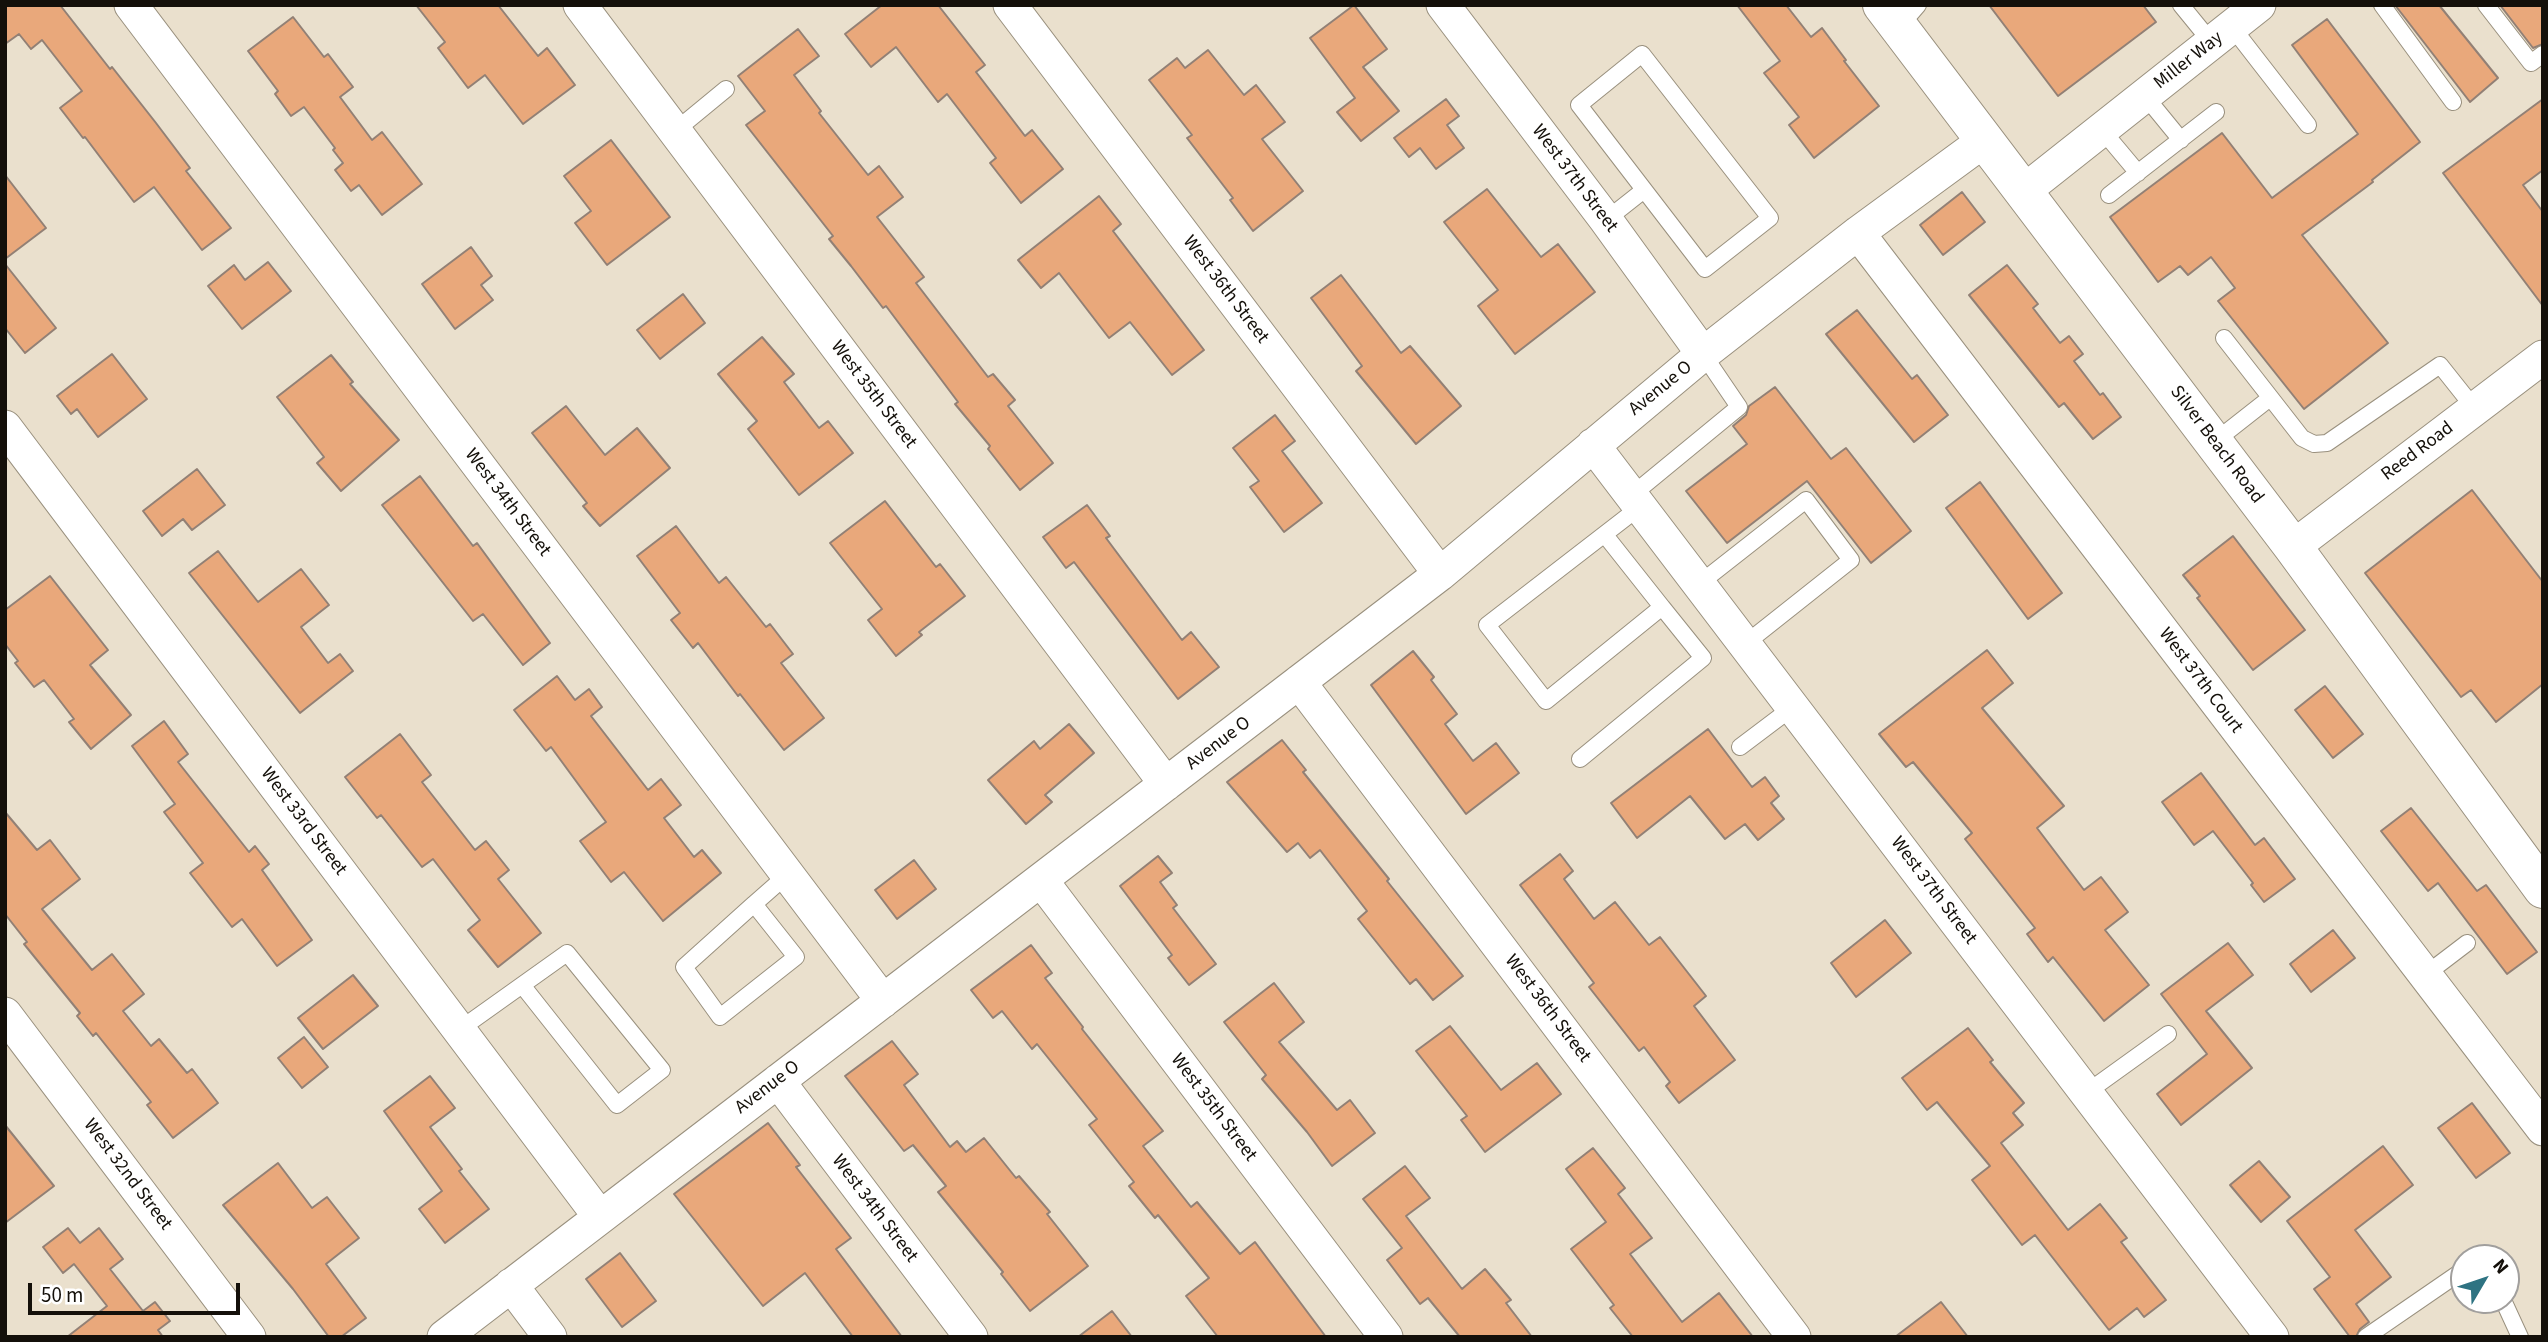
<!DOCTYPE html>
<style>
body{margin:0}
#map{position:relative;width:2548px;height:1342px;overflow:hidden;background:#eae0cd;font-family:"Source Sans 3",sans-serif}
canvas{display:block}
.frame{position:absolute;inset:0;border:7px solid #14100a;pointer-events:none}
.north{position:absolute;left:2450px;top:1244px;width:70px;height:70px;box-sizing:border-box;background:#fff;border:2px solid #a19f9d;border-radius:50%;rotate:51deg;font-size:19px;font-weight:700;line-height:28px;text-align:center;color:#14100a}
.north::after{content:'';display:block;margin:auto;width:24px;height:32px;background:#2e7382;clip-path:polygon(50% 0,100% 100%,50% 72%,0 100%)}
.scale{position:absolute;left:28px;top:1283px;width:212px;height:32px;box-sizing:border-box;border:4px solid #14100a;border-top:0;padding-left:9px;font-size:21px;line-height:24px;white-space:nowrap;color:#14100a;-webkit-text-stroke:5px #fff;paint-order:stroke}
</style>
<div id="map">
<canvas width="2548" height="1342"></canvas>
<div class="frame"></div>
<div class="north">N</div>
<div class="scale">50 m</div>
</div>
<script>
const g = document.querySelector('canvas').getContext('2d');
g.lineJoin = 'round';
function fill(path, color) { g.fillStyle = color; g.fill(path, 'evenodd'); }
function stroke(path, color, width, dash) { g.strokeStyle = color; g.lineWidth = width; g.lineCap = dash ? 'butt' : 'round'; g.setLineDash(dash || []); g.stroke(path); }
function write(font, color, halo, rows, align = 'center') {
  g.font = font + ' "Source Sans 3",sans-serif'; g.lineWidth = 5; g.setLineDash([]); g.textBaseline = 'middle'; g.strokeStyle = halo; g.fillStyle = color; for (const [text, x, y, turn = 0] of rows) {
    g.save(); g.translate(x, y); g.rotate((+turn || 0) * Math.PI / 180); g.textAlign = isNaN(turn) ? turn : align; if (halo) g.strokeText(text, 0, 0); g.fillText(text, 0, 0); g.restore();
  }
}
const building = new Path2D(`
 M5,5H60L110,69L112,67L156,123L190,168L186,171L231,228L202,250L154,187L134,202L85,137L83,138L60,108L82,91L42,40L31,49L19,34L5,44Z
 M416,5H498L538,56L547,48L575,85L523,124L485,75L468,88L438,48L445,42Z
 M882,5H938L985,65L976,72L1025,136L1032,130L1063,169L1021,203L990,163L996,158L947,94L938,102L896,47L871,67L845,34Z
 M1354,5L1387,49L1363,67L1399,111L1361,141L1337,112L1355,98L1310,38Z
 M1737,5H1786L1811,37L1822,28L1846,60L1844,61L1879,106L1814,158L1789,125L1799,117L1764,73L1780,61Z
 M1989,5H2143L2156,22L2058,96Z
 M2395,5H2439L2498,78L2470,102Z
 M2500,5H2543V44L2533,48Z
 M293,17L324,57L328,54L353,87L340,97L372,140L382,132L422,184L382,215L359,185L351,191L335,170L343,163L333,150L335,148L304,107L291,116L275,94L278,91L248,51Z
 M2327,19L2420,142L2372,180L2373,182L2302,235L2388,343L2304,409L2218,301L2235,288L2211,257L2188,275L2180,266L2158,282L2110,217L2222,133L2272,198L2358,134L2292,45Z
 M798,29L819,56L794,75L821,111L819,113L868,175L879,166L903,197L877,217L924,277L916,283L988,377L993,374L1015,400L1008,406L1053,463L1020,490L988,449L990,446L955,404L958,402L886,306L883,308L851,266L829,239L833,236L746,125L765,111L738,76Z
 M1208,50L1244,95L1256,85L1285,122L1262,139L1303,191L1253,231L1230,200L1233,198L1187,138L1192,135L1149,80L1177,58L1185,68Z
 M1446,99L1459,116L1447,125L1464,148L1436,169L1420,148L1409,157L1394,138Z
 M2543,99V170L2523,185L2543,212V306L2443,173Z
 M611,140L670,217L607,265L575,223L591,211L564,176Z
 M5,175L46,228L5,259Z
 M1487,189L1541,257L1558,244L1595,292L1515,354L1478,306L1498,290L1444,222Z
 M1962,192L1985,222L1943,255L1920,225Z
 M1099,196L1121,224L1113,231L1204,350L1172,375L1130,322L1109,338L1059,273L1041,288L1018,260Z
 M471,247L492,276L481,285L493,300L455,329L422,284Z
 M268,262L291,291L242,329L208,286L234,265L245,280Z
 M5,264L56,328L25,353L5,328Z
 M2007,265L2038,304L2033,308L2060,343L2069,336L2083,354L2074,361L2100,395L2103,393L2121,417L2093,439L2064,403L2059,407L1969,295Z
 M1341,275L1401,353L1410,346L1461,406L1416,444L1356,371L1362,366L1311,298Z
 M683,294L705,323L660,359L637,330Z
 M1857,310L1912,379L1917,375L1948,415L1914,442L1826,334Z
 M762,337L794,374L784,382L819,428L828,421L853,453L799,495L748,429L757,421L718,374Z
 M112,354L147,399L98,437L77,409L71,414L57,396Z
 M331,355L353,382L350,384L399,440L341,491L317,463L324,457L277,397Z
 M1775,387L1831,459L1846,448L1911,531L1871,563L1807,481L1727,543L1686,491L1747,444L1733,426L1746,415L1749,406Z
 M566,406L605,455L637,428L670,468L600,526L583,506L587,503L532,433Z
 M1275,415L1295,441L1282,451L1322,503L1284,532L1250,487L1259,481L1233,448Z
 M197,469L225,505L192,530L183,519L162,536L143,511Z
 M420,476L473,546L477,543L550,643L523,665L483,614L473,621L382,505Z
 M1980,482L2062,593L2028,619L1946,508Z
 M2472,490L2543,582V684L2496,722L2471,690L2461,697L2365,573Z
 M885,501L936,567L940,564L965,596L919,632L922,635L896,656L868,620L882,609L830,543Z
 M1087,505L1110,536L1106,538L1182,640L1191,632L1219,667L1178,699L1074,562L1066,568L1043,537Z
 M676,526L719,583L726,577L766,627L770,624L793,654L781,663L824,718L784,750L740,694L738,696L698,643L693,648L671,620L680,613L637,556Z
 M2233,536L2305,630L2253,670L2197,598L2200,596L2183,575Z
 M218,551L258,602L301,569L329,605L301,627L328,663L340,654L353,671L300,713L189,573Z
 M50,576L108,650L90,665L131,715L91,749L69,722L74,719L44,680L34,687L15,663L18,661L5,644V610Z
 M1987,650L2013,683L1982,708L2064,806L2037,828L2084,890L2101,877L2128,912L2105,930L2149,985L2104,1021L2053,957L2048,962L2027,934L2035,928L1965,839L1972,833L1913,762L1906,767L1879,734Z
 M1413,651L1434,677L1431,680L1457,714L1445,724L1473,761L1496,743L1519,773L1466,814L1371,685Z
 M557,676L575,700L589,689L602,707L591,716L648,790L661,779L681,805L664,818L694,857L702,850L721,873L663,921L624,872L611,882L580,841L606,822L551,747L546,751L514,710Z
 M2325,686L2363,734L2333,758L2295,710Z
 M164,721L188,754L178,762L249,852L255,846L269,864L262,870L312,940L277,966L242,919L232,927L190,873L203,863L164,812L175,804L132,746Z
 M1069,724L1094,753L1045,795L1052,802L1026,824L988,780L1034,741L1040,749Z
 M1708,729L1752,787L1765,777L1779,796L1771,803L1784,819L1758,840L1745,824L1725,839L1690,796L1637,838L1611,803Z
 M400,734L431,775L422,782L475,850L486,841L509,870L498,879L541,933L498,967L468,930L480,920L433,859L422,867L381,815L377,818L345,777Z
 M1282,740L1306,770L1303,772L1389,879L1387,881L1463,976L1433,1000L1416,979L1410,984L1358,919L1367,911L1320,850L1310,858L1298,843L1287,852L1227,782Z
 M2201,773L2255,845L2264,838L2295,879L2264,902L2251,885L2253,883L2213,831L2194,845L2162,802Z
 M2411,808L2477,891L2486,885L2537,952L2507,974L2438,883L2428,891L2381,831Z
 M5,812L37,850L50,840L80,879L42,909L92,970L112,954L144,994L123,1011L151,1046L159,1039L187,1073L192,1069L218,1103L173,1138L147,1105L151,1102L96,1033L93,1036L77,1016L80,1013L24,944L27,942L5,914Z
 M1560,854L1573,871L1564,879L1594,919L1615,902L1649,945L1660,937L1706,996L1694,1006L1735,1060L1679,1103L1666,1086L1670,1082L1644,1047L1639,1051L1589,987L1594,983L1520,885Z
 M1158,856L1172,873L1160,882L1177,905L1173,908L1216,964L1189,985L1168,958L1172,955L1120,886Z
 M914,860L936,889L897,919L875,890Z
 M1885,920L1911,953L1856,997L1831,963Z
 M2333,930L2355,958L2311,992L2290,964Z
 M2228,943L2253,975L2206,1011L2252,1068L2181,1125L2157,1094L2207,1054L2161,994Z
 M1031,945L1052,973L1045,978L1083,1027L1082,1029L1163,1131L1143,1146L1191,1207L1197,1202L1240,1254L1255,1242L1326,1337H1218L1186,1296L1209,1278L1158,1215L1155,1218L1129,1186L1134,1182L1089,1125L1097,1119L1037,1044L1032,1049L1002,1011L993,1018L971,990Z
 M353,975L378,1006L323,1049L298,1018Z
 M1274,983L1304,1022L1279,1042L1337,1110L1350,1100L1375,1133L1332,1166L1307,1132L1262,1079L1266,1075L1224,1022Z
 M1450,1026L1501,1090L1537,1063L1561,1094L1485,1152L1461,1120L1467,1116L1416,1051Z
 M1968,1028L1993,1060L1990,1062L2024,1103L2013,1113L2023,1125L2001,1143L2068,1230L2100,1204L2127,1238L2121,1242L2166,1300L2144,1317L2137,1308L2109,1330L2035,1235L2022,1245L1972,1180L1990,1166L1937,1102L1927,1110L1902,1078Z
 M304,1037L328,1067L302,1088L278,1058Z
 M892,1041L918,1074L904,1085L950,1147L957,1141L966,1152L984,1138L1016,1178L1019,1176L1050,1212L1047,1214L1088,1266L1030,1311L1001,1274L1003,1272L938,1192L946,1186L913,1145L904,1151L845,1076Z
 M430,1076L455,1108L430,1127L462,1169L459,1171L489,1209L445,1243L419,1209L442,1191L384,1111Z
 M2472,1103L2510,1153L2476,1178L2438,1128Z
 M768,1123L800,1165L796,1167L851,1238L836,1249L902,1337H853L805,1273L763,1306L674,1194Z
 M5,1125L54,1186L5,1223Z
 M2383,1146L2413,1185L2355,1230L2391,1277L2356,1304L2369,1322L2360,1329L2356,1337H2350L2314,1289L2330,1277L2287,1221Z
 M1593,1148L1625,1188L1618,1194L1652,1238L1630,1254L1682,1322L1719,1293L1753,1337H1633L1610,1308L1614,1305L1571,1249L1606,1222L1566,1169Z
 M2259,1161L2290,1197L2261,1222L2230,1185Z
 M278,1163L312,1208L327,1197L359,1238L326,1264L366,1318L341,1337H329L293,1289L223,1205Z
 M1405,1166L1430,1198L1406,1216L1462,1289L1485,1269L1511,1300L1506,1303L1532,1337H1460L1428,1298L1420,1304L1387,1260L1402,1248L1363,1199Z
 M68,1228L80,1243L99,1228L123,1259L110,1269L143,1311L155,1302L170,1321L158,1330L163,1337H67L107,1306L74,1264L63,1273L43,1247Z
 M620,1253L656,1301L622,1327L586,1279Z
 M1941,1302L1968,1337H1895Z
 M1112,1311L1132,1337H1078Z`);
const service = new Path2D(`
 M2181,5L2212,43
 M2382,5L2453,102
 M2486,5L2531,63L2543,54
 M1899,27L1918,5
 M2232,27L2308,125
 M1642,54L1770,218L1705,269L1579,105Z
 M2145,96L2181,140
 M2102,130L2138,173
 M675,131L726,89
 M2109,195L2216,112
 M1606,220L1644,190
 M2224,338L2302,438L2314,444L2327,443L2440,365L2475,409
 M2214,442L2270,398
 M1632,495L1739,407L1703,354
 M1605,535L1662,607
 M1699,584L1806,500L1851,560L1745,644
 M1740,747L1793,707
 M1580,759L1703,658L1662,607L1546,701L1487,625L1641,506
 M754,904L684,967L720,1017L796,957L754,904L787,875
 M2425,975L2467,943
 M459,1030L567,953L662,1070L617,1105L522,985
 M2086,1093L2168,1034
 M2503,1300L2520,1337
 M2366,1337L2462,1271H2464`);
const minor = new Path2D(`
 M131,5L883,1001
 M580,5L1166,784
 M1010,5L1440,574
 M1443,5L1606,220L1703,354
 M2024,191L2259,5
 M1858,233L2543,1129
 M5,427L600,1217
 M1593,445L2272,1337
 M2293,547L2543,357
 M1299,682L1794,1337
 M1041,880L1386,1337
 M5,1014L249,1337
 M778,1081L971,1337
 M511,1285L550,1337
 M444,1337L1440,574L1703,354L1858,233L1985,140`);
const tertiary = new Path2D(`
 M1882,5L2293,547L2543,889`);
const streetNames = [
 ["Miller Way",2189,61,-38],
 ["West 37th Street",1574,179,53],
 ["West 36th Street",1225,290,53],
 ["Avenue O",1661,389,-39],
 ["West 35th Street",873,395,53],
 ["Silver Beach Road",2216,445,53],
 ["Reed Road",2418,452,-37],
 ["West 34th Street",507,503,53],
 ["West 37th Court",2200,681,53],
 ["Avenue O",1219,744,-37],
 ["West 33rd Street",303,822,53],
 ["West 37th Street",1933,891,53],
 ["West 36th Street",1547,1009,53],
 ["Avenue O",768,1088,-37],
 ["West 35th Street",1213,1108,53],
 ["West 32nd Street",127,1175,53],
 ["West 34th Street",874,1209,53]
];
fill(building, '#e9a87b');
stroke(building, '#928075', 2);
stroke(service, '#99907e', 18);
stroke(minor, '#99907e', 35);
stroke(tertiary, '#99907e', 40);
stroke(service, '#fff', 16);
stroke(minor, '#fff', 33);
stroke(tertiary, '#fff', 38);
write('19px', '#14100a', '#fff', streetNames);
</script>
